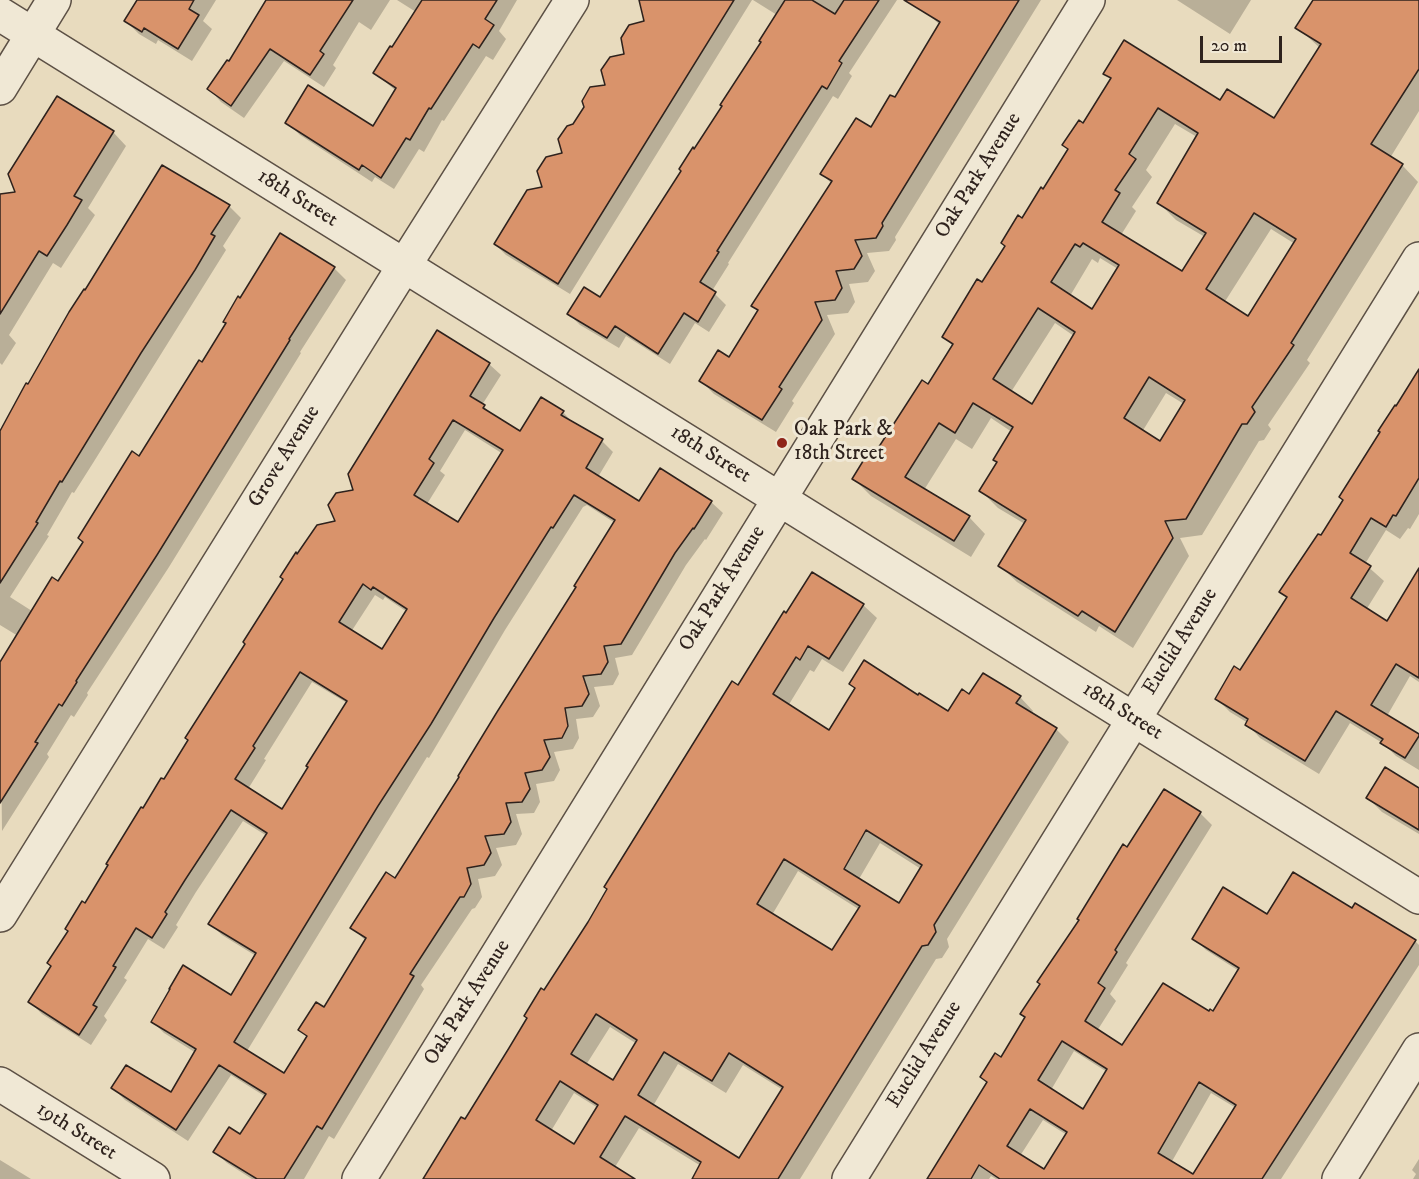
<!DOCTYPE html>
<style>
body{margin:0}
#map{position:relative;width:1419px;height:1179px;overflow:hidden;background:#e8dbbe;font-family:"IM FELL DW Pica",serif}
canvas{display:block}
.scale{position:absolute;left:1200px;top:36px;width:82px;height:27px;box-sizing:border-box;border:3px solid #2e221d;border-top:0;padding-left:8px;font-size:18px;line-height:21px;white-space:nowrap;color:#2e221d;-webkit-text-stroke:4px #f0e8d5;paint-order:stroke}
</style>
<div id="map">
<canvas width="1419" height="1179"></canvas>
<div class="scale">20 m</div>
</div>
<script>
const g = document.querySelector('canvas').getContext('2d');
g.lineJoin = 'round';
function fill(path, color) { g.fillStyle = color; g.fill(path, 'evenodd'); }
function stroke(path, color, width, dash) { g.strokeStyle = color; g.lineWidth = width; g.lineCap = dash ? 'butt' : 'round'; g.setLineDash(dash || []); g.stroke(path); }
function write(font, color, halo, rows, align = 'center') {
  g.font = font + ' "IM FELL DW Pica",serif'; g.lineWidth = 6; g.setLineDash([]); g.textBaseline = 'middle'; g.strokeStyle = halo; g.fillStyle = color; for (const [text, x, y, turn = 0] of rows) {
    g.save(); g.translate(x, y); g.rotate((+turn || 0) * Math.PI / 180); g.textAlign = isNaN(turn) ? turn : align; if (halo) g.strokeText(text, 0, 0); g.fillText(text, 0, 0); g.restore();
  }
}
const shadow = new Path2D(`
 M138,0H216L203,21L212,29L192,61L158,40L156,44L139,34L126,21Z
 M270,0H390L371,30L359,22L333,65L336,68L324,87L284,61L244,118L221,102L209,89L229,63Z
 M397,0H517L499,31L506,39L493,60L486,56L444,121L442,120L424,152L419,149L394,189L375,177L372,182L300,135L287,122L373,128L396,91L375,73L393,49L416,12Z
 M646,0H752L570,294L506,255L495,244L544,188L563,155L573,125L607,86L646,23Z
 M753,0H897L849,73L852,76L838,99L833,96L728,263L729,264L712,291L726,305L709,332L695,323L670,364L626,336L619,348L580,325L569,314L601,299L763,42L777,15Z
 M935,0H1041L895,237L896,240L889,251L867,253L875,271L868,282L849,284L855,302L848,313L827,315L835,334L792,401L794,403L776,432L714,394L701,381L730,359L759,312L753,306L832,184L822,174L871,129L896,100L940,25L927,13Z
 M1177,0H1251L1230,34Z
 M1314,0H1419V111L1390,158L1402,165L1418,182L1307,360L1310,363L1268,425L1271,429L1264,440L1259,441L1202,535L1180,538L1189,556L1133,648L1099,626L1096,632L1017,582L1000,566L1025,524L998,508L981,491L998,463L1012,432L991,418L972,449L956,439L924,490L969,517L985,534L971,557L871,496L854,479L873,459L928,386L954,347L944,337L982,284L1022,220L1044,191L1069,150L1064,145L1083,125L1112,80L1105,73L1221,102L1274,120L1320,48L1297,27ZM1175,124L1197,137L1159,203L1176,220L1205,237L1183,273L1121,235L1136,211L1132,207L1152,177L1146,170ZM1271,229L1295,244L1248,318L1224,303ZM1100,258L1118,269L1092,311L1070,296L1092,259L1098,263ZM1055,323L1074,336L1033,406L1011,392ZM1166,393L1184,404L1160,443L1142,432Z
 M113,132L126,146L88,208L95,215L61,268L53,263L9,335L16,343L2,365L0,363V196L18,193Z
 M229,206L241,218L223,246L226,250L93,463L74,493L72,492L47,535L49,536L10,597L32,611L59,583L202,364L280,235L334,268L346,280L300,352L301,353L169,567L87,693L88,695L74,717L71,715L47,754L49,757L2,831L0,664L18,636L0,625V434L26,385L28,386Z
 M489,364L501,375L482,405L493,415L520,433L563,412L574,424L602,441L613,452L598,477L639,504L711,502L723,513L706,540L705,539L686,565L632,655L615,658L619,674L613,685L594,687L600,706L593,717L576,719L579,738L573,749L554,752L560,770L554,781L536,784L540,802L534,813L516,814L522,834L516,845L496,848L502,865L495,876L478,879L482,897L475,908L472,909L421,985L424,989L334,1139L329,1136L304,1179H252L227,1163L215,1152L241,1137L266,1097L231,1075L188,1141L125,1100L113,1088L171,1094L196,1053L164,1033L153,1022L231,997L256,956L222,935L210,924L267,836L243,821L196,892L176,925L178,927L164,949L148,939L124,978L127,980L104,1016L107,1020L91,1045L42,1014L30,1002L52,966L85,905L143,810L164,781L298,556L337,522L355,492ZM465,430L503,454L459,524L427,504L445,475L440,471ZM587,505L615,523L396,880L352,928L366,941L324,1009L300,1030L308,1038L284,1075L247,1051L427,757L429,758L505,630L583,507ZM375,595L383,600L385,597L407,612L383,651L351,632ZM312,682L347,703L282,811L248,789L266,760L264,759Z
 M1419,374V514L1410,529L1408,528L1400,539L1386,530L1365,564L1384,581L1366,610L1387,623L1419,597V682L1410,676L1387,716L1419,736V770L1396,756L1384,744L1350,723L1319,774L1260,738L1247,724L1248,723L1230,712L1216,698L1240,672L1288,599L1281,592L1321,537Z
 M863,605L877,618L843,672L822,659L814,672L810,670L788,706L830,732L856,689L851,684L918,697L949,713L970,696L1020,697L1033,711L1031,714L1056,729L1069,742L947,939L949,947L942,958L936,959L800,1179H693L701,1166L639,1128L615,1167L632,1179H424L465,1121L544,992L787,615ZM880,843L921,869L899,905L859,879ZM798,871L860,910L833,952L772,915ZM610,1027L637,1044L614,1082L586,1065ZM678,1064L726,1093L743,1065L783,1090L740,1160L653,1106ZM574,1093L598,1108L575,1146L551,1131Z
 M1419,789V834L1382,812L1368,798Z
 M1164,791L1200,813L1212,825L1126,963L1128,965L1110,994L1116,1001L1097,1031L1123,1047L1213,1013L1239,971L1206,950L1194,938L1268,916L1352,910L1415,941L1419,945V965L1281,1179H996L991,1176L989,1179H930L988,1084L982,1077L1002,1059ZM1074,1051L1107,1072L1084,1111L1051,1090ZM1211,1093L1236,1108L1193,1176L1171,1163ZM1043,1120L1067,1135L1045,1171L1020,1156Z
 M1419,1159V1179H1413L1416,1174L1412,1170Z
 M0,1160L31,1179H0Z`);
const building = new Path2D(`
 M137,0H194L189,9L199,15L178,49L144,28L142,32L124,21Z
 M266,0H353L320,51L324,54L310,75L270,49L231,106L207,89L227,60L229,61Z
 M422,0H497L485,19L494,25L479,48L473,44L431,109L429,108L410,140L406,138L381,178L362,165L359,170L285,123L308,85L373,126L396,88L373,73L390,46L392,47Z
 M639,0H734L558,284L494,244L527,190L542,187L537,171L546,157L562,153L558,139L567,126L573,124L584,107L582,101L590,87L605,85L601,70L610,57L624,54L621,38L629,25L644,21Z
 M785,0H812L835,14L844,0H879L839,61L842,63L827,89L822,86L717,251L719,252L700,282L716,292L698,322L684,313L658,354L615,326L607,338L567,314L584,287L600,297L681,171L679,169L693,147L694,149L722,106L720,105L761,42L759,41Z
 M904,0H1019L882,223L883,226L876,238L855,240L862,256L854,269L836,271L842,288L835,300L815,302L822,320L779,387L782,389L762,420L699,381L718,350L729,357L758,310L751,306L832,181L820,174L856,118L871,127L890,95L895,97L940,22Z
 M1313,0H1419V69L1371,144L1403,164L1291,343L1294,345L1252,407L1255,412L1247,424H1242L1186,519L1165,521L1173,538L1115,632L1082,611L1078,616L998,566L1026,520L979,491L997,462L993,460L1013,427L973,403L955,433L939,423L905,477L970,516L954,541L852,479L868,453L873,456L922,380L928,384L953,344L942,337L977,279L982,282L1005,246L1001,243L1018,215L1022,218L1041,187L1043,189L1068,149L1062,145L1079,120L1083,123L1111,78L1103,74L1124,40L1220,100L1227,89L1274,118L1321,44L1295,28ZM1158,108L1198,133L1157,203L1206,233L1182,271L1102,222L1120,193L1115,190L1136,159L1129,154ZM1254,213L1296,239L1248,316L1206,289ZM1083,243L1119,265L1092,309L1051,282L1075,244L1080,247ZM1038,308L1075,332L1032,404L993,379ZM1149,377L1185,400L1160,441L1124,418Z
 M57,96L114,131L74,196L82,200L67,225L47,256L39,251L0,314V194L15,192L8,174Z
 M162,165L230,205L211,234L215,236L195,270L141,353L62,482L60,481L36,522L38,523L0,583V431L26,383L28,384L69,312L84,289L85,290Z
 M280,233L335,267L289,339L290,340L157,555L76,681L77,682L62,706L59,704L35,742L38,743L0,803V662L52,577L58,581L83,542L78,538L132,451L139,456L199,360L202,362L226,323L223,322L238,296L240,298Z
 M437,330L490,363L470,396L485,405L483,408L520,431L541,397L564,411L561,415L603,439L586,468L639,501L660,468L712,501L694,529L693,528L675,553L621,644L604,646L608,662L601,674L583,676L589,694L582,706L565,708L568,726L562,738L544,740L550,757L542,770L525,773L530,789L522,802L506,803L511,822L504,834L485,836L491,853L484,865L467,868L471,884L464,897H460L410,974L414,976L322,1129L317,1126L284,1179H257L213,1152L229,1127L240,1134L266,1094L219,1065L176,1130L111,1088L126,1065L171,1092L196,1049L151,1022L170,989H169L183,965L231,995L256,953L208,924L267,833L231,810L185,880L165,912L167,914L152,938L136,928L113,966L116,967L93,1005L97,1007L79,1035L28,1002L51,966L47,963L68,931L65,929L82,901L85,903L108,865L106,864L141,807L143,808L161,778L164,779L188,740L185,738L245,644L243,642L283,579L280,577L296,552L297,554L317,525L335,521L328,505L336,493L353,490L348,474ZM453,420L503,450L458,522L414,495L434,463L429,459ZM574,495L615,520L574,586L576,587L497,712L458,776L459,777L395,878L386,872L350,928L366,938L324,1007L316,1002L298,1030L307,1036L284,1073L234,1042L378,806L431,724L494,618L551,527L553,528ZM363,584L371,590L373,587L407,609L382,649L339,622ZM300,672L347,701L306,766L308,767L282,809L235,779L255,748L253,746Z
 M1419,369V478L1396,516L1393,515L1386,527L1371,518L1350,553L1371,566L1351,598L1387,621L1419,568V678L1396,664L1371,705L1419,734V736L1405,758L1380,743L1383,739L1336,711L1305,761L1245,725L1248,719L1215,699L1234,666L1240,670L1287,597L1279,592L1318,534L1321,535L1343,500L1339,497L1380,432L1378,431L1395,405L1396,406Z
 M812,572L864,604L829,659L808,646L800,660L796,657L773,694L829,730L855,688L849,684L864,660L918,695L919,693L948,711L962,689L969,694L983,673L1021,696L1016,703L1057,728L934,925L936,932L928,945L922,946L778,1179H692L701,1162L625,1116L600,1157L635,1179H423L461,1117L465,1119L509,1048L527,1018L524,1016L541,988L544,990L588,922L607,889L604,887L732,681L738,685L784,611L786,613ZM866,830L922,865L899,903L844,869ZM784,859L860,906L832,950L757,904ZM596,1014L637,1040L613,1080L571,1054ZM664,1052L712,1081L729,1053L783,1087L739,1158L638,1095ZM560,1081L598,1105L574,1144L536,1120Z
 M1385,767L1419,788V830L1366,798Z
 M1164,789L1201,812L1115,950L1117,952L1098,983L1105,988L1085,1021L1122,1045L1163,983L1209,1011L1210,1009L1213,1011L1239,968L1192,939L1223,887L1267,914L1293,872L1352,908L1355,903L1416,940L1262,1179H1000L979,1165L971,1179H927L987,1082L980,1077L995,1053L1001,1057L1025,1017L1020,1014L1040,984L1037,982L1079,920L1077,919L1123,844L1127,847ZM1062,1041L1107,1069L1083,1109L1038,1080ZM1199,1082L1236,1105L1193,1174L1158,1153ZM1030,1109L1067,1132L1044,1169L1007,1146Z`);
const minor = new Path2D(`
 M0,14L1419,897
 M0,88L54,0
 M0,915L404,266L572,0
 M0,1084L153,1179
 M359,1179L1088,0
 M849,1179L1419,259
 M1339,1179L1419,1050`);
const markers = [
 [782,443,6,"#8f2418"]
];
const streetNames = [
 ["Oak Park Avenue",979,176,-58],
 ["18th Street",297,199,32],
 ["18th Street",710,455,32],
 ["Grove Avenue",285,457,-58],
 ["Oak Park Avenue",723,589,-58],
 ["Euclid Avenue",1181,642,-58],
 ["18th Street",1122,712,32],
 ["Oak Park Avenue",468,1003,-58],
 ["Euclid Avenue",925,1055,-58],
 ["19th Street",76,1132,32]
];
const poiNames = [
 ["Oak Park &",794,431],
 ["18th Street",794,455]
];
fill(shadow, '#0003');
fill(building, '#d9936b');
stroke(building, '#2e221d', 1.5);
stroke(minor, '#5c5045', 36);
stroke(minor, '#f0e8d5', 33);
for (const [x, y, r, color] of markers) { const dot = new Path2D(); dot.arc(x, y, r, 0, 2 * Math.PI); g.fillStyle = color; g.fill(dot); stroke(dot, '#f0e8d5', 2); }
write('21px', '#2e221d', '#f0e8d5', streetNames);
write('21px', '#2e221d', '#f0e8d5', poiNames, 'left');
</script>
